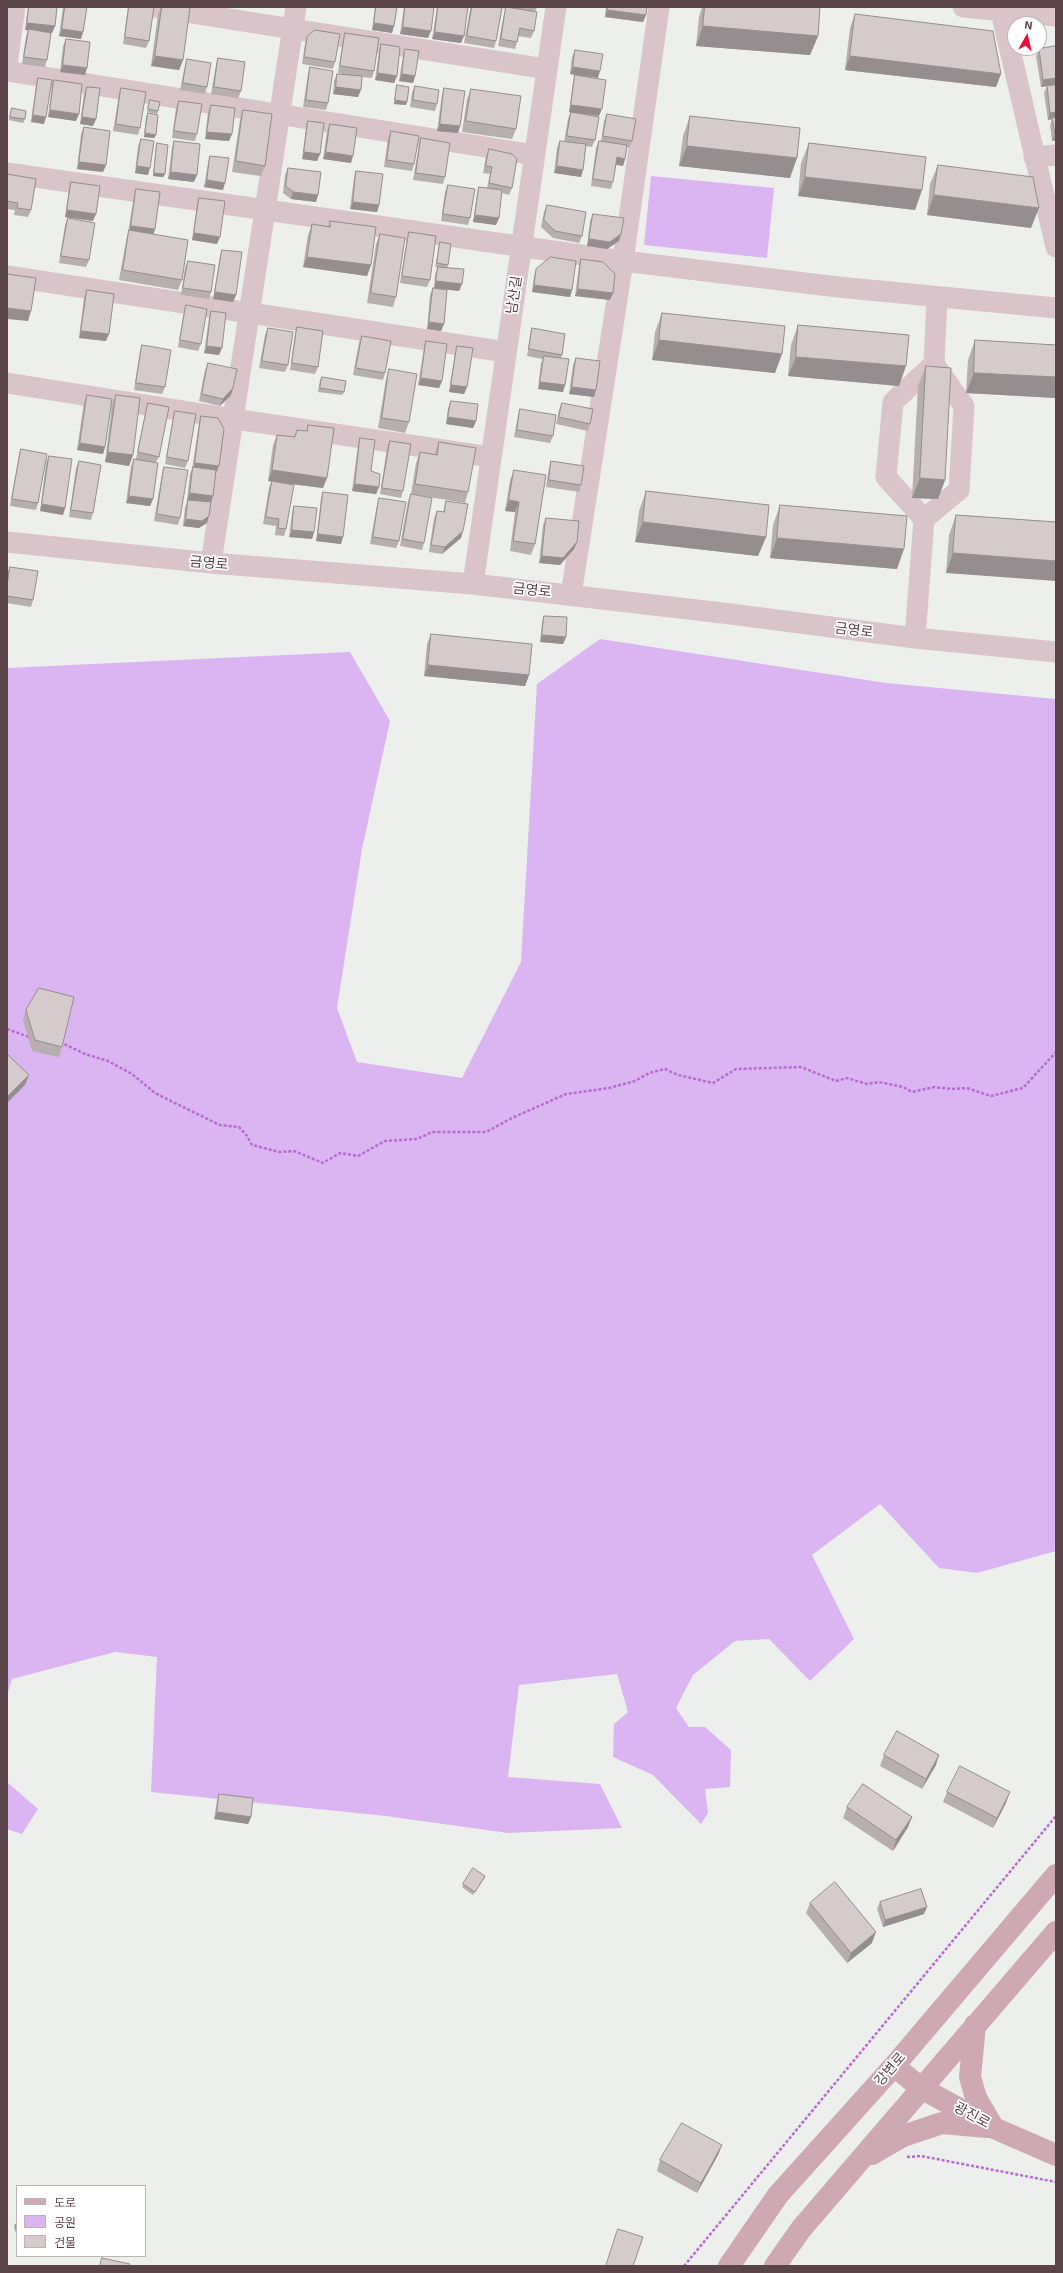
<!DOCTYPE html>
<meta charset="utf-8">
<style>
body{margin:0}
#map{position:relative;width:1063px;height:2273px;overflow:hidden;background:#ecefec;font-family:"Exo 2","Noto Sans KR",sans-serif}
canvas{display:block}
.frame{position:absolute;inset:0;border:8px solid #5b434a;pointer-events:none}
.legend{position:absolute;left:16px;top:2185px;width:130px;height:72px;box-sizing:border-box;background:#fff;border:1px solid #bdb4b7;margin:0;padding:5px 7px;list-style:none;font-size:12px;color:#5b434a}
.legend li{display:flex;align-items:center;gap:8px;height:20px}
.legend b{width:20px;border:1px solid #bdb4b7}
.north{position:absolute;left:1007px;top:16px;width:40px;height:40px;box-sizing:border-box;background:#fff;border:1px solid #bdb4b7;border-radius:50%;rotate:8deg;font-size:11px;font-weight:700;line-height:16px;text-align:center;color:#5b434a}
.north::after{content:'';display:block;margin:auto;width:14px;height:18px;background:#e90c38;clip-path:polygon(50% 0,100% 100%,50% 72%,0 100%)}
</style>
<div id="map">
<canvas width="1063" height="2273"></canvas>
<div class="frame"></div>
<ul class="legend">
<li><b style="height:5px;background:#cea9b3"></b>도로</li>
<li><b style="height:11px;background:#dbb5f1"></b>공원</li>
<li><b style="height:11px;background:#d5cacc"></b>건물</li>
</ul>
<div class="north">N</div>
</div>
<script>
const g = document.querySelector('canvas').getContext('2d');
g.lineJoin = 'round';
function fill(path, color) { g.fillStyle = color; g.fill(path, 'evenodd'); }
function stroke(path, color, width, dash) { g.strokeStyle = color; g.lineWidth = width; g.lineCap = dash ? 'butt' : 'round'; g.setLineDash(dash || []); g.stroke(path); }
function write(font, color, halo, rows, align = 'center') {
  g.font = font + ' "Exo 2","Noto Sans KR",sans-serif'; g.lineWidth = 3.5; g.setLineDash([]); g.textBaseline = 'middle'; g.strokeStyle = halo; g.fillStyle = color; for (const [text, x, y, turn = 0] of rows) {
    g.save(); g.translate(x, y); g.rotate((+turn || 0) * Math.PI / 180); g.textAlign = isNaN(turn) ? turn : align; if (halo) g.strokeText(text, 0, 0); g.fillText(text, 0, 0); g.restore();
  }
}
const green = new Path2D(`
 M651,176L774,188L767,258L644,245Z
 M600,639L886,683L1056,699V1551L977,1573L939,1568L880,1504L812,1555L854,1639L810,1681L769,1639L735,1641L693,1675L676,1708L689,1727H705L731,1750L730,1787L705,1789L708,1813L701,1824L653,1775L613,1757L614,1724L628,1712L617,1674L519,1685L508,1777L600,1784L622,1828L508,1833L386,1816L151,1792L157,1657L115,1652L12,1679L7,1696V668L350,652L390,721L362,849L337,1008L357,1062L462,1078L521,962L537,684Z
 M7,1782L38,1809L22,1834L7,1829Z`);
const path = new Path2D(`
 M7,1029L29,1037
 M60,1042L85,1054L108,1061L132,1074L155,1093L181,1106L220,1125L239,1127L247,1136L252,1145L279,1152L294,1151L323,1163L340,1153L358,1156L385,1141L417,1139L432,1132H486L512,1118L566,1094L609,1088L635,1081L649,1073L665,1069L678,1075L713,1083L736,1069L801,1067L836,1081L847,1078L867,1084L879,1082L903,1087L912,1092L934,1087L952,1089L967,1088L991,1096L1023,1088L1056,1052
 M907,2157L921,2156L1056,2182
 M684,2266L1056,1816`);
const minor = new Path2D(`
 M153,7L547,69
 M963,7L1056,16
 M1000,7L1056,247
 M7,64L15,7
 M7,71L535,155
 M1034,157L1056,155
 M7,173L623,261L838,287L1056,308
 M7,276L506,352
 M7,383L234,419L491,457
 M924,519L959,490L964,406L934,364L937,297
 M7,542L211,563L473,584L731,614L915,638L1056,652
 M211,563L296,7
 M473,584L556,7
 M571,595L623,261L659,7
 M915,638L924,519L886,477L893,402L934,364`);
const major = new Path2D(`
 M975,2025L970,2077L976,2098L993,2127
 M894,2066L921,2088L994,2128L1056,2155
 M872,2154L903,2136L942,2123L987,2127
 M729,2266L778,2195L894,2066L1056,1875
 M775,2266L801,2229L1056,1932`);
const wall = new Path2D(`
 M28,7H57L55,26L52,33H51L47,60L45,67L22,64L26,36L28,30H25Z
 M63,7H87L83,32L81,39L59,36Z
 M128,7H154L149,41L146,48L123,44Z
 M161,7H183V60L179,70L151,66L158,14Z
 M375,7H397L392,33L372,30Z
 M404,7H434L428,38L400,34Z
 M437,7H468L461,43L432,39Z
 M471,7H537L535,12L534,31L531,38L518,36L517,42L515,49L498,46L504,14L506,9L502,8L496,41L494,48L464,43L470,10Z
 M606,7H647L646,15L643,22L605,17Z
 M702,7H820L818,36L810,55L696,46L699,17Z
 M855,14L996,87L845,70L850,28Z
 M345,33L374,71L372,78L362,77L358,97L333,94L334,81L337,74L346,75L338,73L343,40Z
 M307,37L335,62L333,69L302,64L305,44Z
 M66,39L85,75L60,72L63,46Z
 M381,44L397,76L394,83L375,80L379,51Z
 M1056,46V140L1052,141L1050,125L1052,119L1048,120L1044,93L1047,86L1041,87L1036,56L1039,49Z
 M405,49L415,76L413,83L399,81L403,56Z
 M575,50L598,78L570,74L572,57Z
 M218,58L241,91L238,98L211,94L216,65Z
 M187,59L207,87L205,94L180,90L185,66Z
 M310,67L328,103L326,110L303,107L308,74Z
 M575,75L599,116L569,112L573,82Z
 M38,78L44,124L31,122L36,85Z
 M54,80L76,121L48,117L52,87Z
 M397,85L406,105L394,104L396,89Z
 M415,86L437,104L435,111L410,107L412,93Z
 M87,87L96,119L93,126L80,124L84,94Z
 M121,88L140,128L138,135L113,131L119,95Z
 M444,88L460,126L458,133L437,131L442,95Z
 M471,89L516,129L512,139L462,132L467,99Z
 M150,100L158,111L157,114L147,112Z
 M179,101L197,134L195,141L172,138L176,108Z
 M211,105L232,134L229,141L205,139L208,112Z
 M12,108L25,119L23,123L9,120Z
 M243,110L265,166L261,176L232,172L240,120Z
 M571,112L595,140L592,147L586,146L581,177L554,173L557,148L560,141L564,142L568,119Z
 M148,113L156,135L154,138L144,137L146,117Z
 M607,114L632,141L629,148L627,147L625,159L623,166L616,165L613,182L611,189L591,186L596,148L599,141H601L604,121Z
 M690,116L790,178L679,166L683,136Z
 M308,121L320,154L317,161L302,159L306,128Z
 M330,124L351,163L323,159L327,131Z
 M84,127L106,165L103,172L77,169L81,134Z
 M391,131L414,164L412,171L384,167L388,138Z
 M421,138L445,177L443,184L413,180L419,145Z
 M141,139L148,175L135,173L138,146Z
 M174,141L194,182L168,179L172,148Z
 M157,143L165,174L163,177L153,176L156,147Z
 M809,143L922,190L915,210L798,196L801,163Z
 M489,149L512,188L509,195L502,193L496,225L473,222L477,194L479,187L487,188L490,174L483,173L486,156Z
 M210,156L223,190L204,187L208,163Z
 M938,165L1031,228L927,215L930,184Z
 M288,168L318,195L316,202L291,199L283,193L285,175Z
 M356,171L379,205L377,212L350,209L354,178Z
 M7,174L31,210L28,217L14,215L15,210L7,209Z
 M71,182L93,221L65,217L69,189Z
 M448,185L470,218L468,225L441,221L445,192Z
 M136,189L153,234L182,280L178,290L119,280L126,241L128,233L134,196Z
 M199,198L217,244L192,240L197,205Z
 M547,205L582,236L579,243L553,238L541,227L544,212Z
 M593,214L619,241L607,249L587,246L590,221Z
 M68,218L89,260L86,267L59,263L65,225Z
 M330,221L371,265L367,276L303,267L308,235L312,224L328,227Z
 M409,232L430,280L427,287L400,283L407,239Z
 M380,234L396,297L393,307L367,303L376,244Z
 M440,242L448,265L447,268L462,284L459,291L434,288L435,274L438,267H435L439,246Z
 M222,250L236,295L233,302L213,299L220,257Z
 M581,259L610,300L575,296L579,266Z
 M188,261L211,292L209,299L181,295L185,268Z
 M536,269L572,290L570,297L532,292L534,276Z
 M433,288L444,324L441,331L427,329L430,295Z
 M87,290L106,341L79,338L84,297Z
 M186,305L201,344L198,351L178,347L184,312Z
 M211,311L219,355L204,353L209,318Z
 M662,313L775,373L652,360L655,332Z
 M798,325L899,386L788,376L791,345Z
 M297,327L318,367L315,374L290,370L295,334Z
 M268,328L288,365L285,372L259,368L265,335Z
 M532,328L562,355L561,358L565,385L563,392L538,389L541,363L543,359L527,356L530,336Z
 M362,336L385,373L383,380L353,375L359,342Z
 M975,340L1056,345V398L966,393L968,360Z
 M426,341L442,381L439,388L418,385L424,348Z
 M142,345L165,387L162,394L134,390L140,352Z
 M457,346L467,387L464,394L449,392L455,353Z
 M576,358L594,397L569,394L573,365Z
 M208,363L233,388L231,395L220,406L199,401L205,370Z
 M926,366L945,480L938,499L912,498L918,386Z
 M389,369L409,422L405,433L378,428L386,379Z
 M322,377L344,392L342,395L318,392L320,380Z
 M87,395L105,447L103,454L77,450L84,402Z
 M116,395L133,455L129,466L105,462L112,405Z
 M451,401L476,421L473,428L446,424L448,408Z
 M148,403L159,457L156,462L153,499L150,506L126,503L131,466L134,459H136L146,410Z
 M562,403L590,424L588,431L556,424L559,410Z
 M520,409L553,436L550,443L514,437L518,416Z
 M175,411L188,461L185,468L165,464L173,418Z
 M201,416L216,473L207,523L199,528L183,526L185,507L188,500H187L190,474L192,469L199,423Z
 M308,425L323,488L268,481L273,445L277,435L294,437L297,430L306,431Z
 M360,438L371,471L379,487L376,494L352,491L358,445Z
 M390,441L403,491L401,498L380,494L387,448Z
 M439,442L468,492L465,503L411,494L416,463L420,452L434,455Z
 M21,449L38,503L36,510L10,506L19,456Z
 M49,456L65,508L63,515L40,511L46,463Z
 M79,461L93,513L91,520L69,517L76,468Z
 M551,461L581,485L579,492L546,487L549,468Z
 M164,467L180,518L178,525L154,521L162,474Z
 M514,470L535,544L531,555L510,551L515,512L505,511L510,480Z
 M272,481L286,529L284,536L275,535L276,526L263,524L269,488Z
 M646,491L766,537L758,556L635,542L639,511Z
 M323,492L341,544L316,541L321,499Z
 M411,494L424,543L422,550L400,546L408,501Z
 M379,498L399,541L396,548L370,544L377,505Z
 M446,501L461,538L442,554L429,552L434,518L437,511L443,512Z
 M780,505L897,569L770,558L773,525Z
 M294,506L314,532L312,539L289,537L292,513Z
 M956,515L1056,522L946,573L949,535Z
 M546,518L574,549L560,565L539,563L543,525Z
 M10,567L33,600L31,607L7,603V574Z
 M544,616L566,637L563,644L540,642L542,623Z
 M431,634L529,675L525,686L424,676L427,644Z
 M26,1010L62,1047L59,1057L32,1051L23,1020Z
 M884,1755L936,1765L922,1789L880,1766Z
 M947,1792L1006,1803L993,1828L943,1802Z
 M219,1794L251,1817L248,1824L214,1819L217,1801Z
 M847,1807L912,1817L908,1827L893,1851L843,1818Z
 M485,1876L484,1879L473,1895L462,1887L463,1884Z
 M880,1902L924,1914L883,1927L877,1909Z
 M810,1903L872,1943L847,1963L806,1913Z
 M722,2145L718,2155L697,2193L657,2171L660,2160Z
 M17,2224V2236L14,2228L15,2225Z`);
const shadedWall = new Path2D(`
 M607,10L646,15L643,22L605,17Z
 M27,23L55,26L52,33L25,30Z
 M374,23L394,26L392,33L372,30Z
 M703,26L818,36L810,55L696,46Z
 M403,27L431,31L428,38L400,34Z
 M62,29L83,32L81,39L59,36Z
 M435,32L464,36L461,43L432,39Z
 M155,56L183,60L179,70L151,66Z
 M850,56L1001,74L996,87L845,70Z
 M63,65L87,68L85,75L60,72Z
 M573,67L600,71L598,78L570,74Z
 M378,73L397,76L394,83L375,80Z
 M402,74L415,76L413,83L399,81Z
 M1056,78V85L1041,87L1043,80Z
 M336,87L361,90L358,97L333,94Z
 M395,100L407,102L406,105L394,104Z
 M571,105L602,109L599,116L569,112Z
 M50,110L79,114L76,121L48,117Z
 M1056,112V119L1052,118V119L1048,120L1050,113Z
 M33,115L46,117L44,124L31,122Z
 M82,117L96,119L93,126L80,124Z
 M440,124L460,126L458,133L437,131Z
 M207,132L232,134L229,141L205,139Z
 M145,133L156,135L154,138L144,137Z
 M1055,134H1056V140L1052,141Z
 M687,146L797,158L790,178L679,166Z
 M304,152L320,154L317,161L302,159Z
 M326,152L353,156L351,163L323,159Z
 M617,157L625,159L623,166L615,164Z
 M79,162L106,165L103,172L77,169Z
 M137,166L150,168L148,175L135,173Z
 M557,166L583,170L581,177L554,173Z
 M171,172L197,175L194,182L168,179Z
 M154,173L165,174L163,177L153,176Z
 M805,177L922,190L915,210L798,196Z
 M207,180L225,183L223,190L204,187Z
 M293,192L318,195L316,202L291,199Z
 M934,195L1039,208L1031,228L927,215Z
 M353,202L379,205L377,212L350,209Z
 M67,210L96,214L93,221L65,217Z
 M475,215L499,218L496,225L473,222Z
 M131,226L155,229L153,236L129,230L128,233Z
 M194,233L220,237L217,244L192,240Z
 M621,234L619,241L607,249L587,246L589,239Z
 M307,257L371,265L367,276L303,267Z
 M436,281L462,284L459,291L434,288Z
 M534,285L572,290L570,297L532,292Z
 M578,289L613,293L610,300L575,296Z
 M215,292L236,295L233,302L213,299Z
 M7,308L31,311L28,321L7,319Z
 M429,322L444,324L441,331L427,329Z
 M81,331L109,334L106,341L79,338Z
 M659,340L782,354L775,373L652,360Z
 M207,346L222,348L219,355L204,353Z
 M796,357L906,366L899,386L788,376Z
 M974,373L1056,377V398L966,393Z
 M421,378L442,381L439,388L418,385Z
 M540,382L565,385L563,392L538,389Z
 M451,385L467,387L464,394L449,392Z
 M572,387L596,390L594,397L569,394Z
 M233,388L231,395L220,406L223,399Z
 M448,417L476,421L473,428L446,424Z
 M80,443L105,447L103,454L77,450Z
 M108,452L133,455L129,466L105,462Z
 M195,463L219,466L216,473L193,468Z
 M272,470L327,478L323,488L268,481Z
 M920,478L945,480L938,499L912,498Z
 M355,484L379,487L376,494L352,491Z
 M190,493L213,496L211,503L187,500Z
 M129,496L153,499L150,506L126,503Z
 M509,500L519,502L515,512L505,511Z
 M42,504L65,508L63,515L40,511Z
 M209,516L207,523L199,528L183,526L186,519Z
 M643,522L766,537L758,556L635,542Z
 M292,530L314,532L312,539L289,537Z
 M463,531L461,538L442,554L445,547Z
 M318,534L343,537L341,544L316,541Z
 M777,538L904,549L897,569L770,558Z
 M577,542L574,549L560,565L539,563L542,556Z
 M953,553L1056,561V581L946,573Z
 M542,635L566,637L563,644L540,642Z
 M428,665L529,675L525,686L424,676Z
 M29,1075L25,1085L7,1103V1097Z
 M939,1755L936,1765L922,1789L926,1779Z
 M1010,1792L1006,1803L993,1828L997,1818Z
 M217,1812L251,1817L248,1824L214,1819Z
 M912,1817L908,1827L893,1851L896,1840Z
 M927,1907L924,1914L883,1927L885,1920Z
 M876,1932L872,1943L847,1963L851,1953Z
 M722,2145L718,2155L697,2193L701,2183Z`);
const building = new Path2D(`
 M29,7H57L55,26L27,23Z
 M65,7H87L83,32L62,29Z
 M129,7H154L149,41L125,37Z
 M162,7H183L190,8L183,60L155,56Z
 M376,7H397L394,26L374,23Z
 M405,7H434L431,31L403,27Z
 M438,7H468L464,36L435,32Z
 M472,7H497L502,8L496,41L467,36Z
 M506,7L537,12L534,31L520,28L517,42L501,39Z
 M608,7H647L646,15L607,10Z
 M705,7H820L818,36L703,26Z
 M855,14L993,31L1001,74L850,56Z
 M29,29L51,33L47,60L24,57Z
 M315,30L340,34L335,62L304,57L307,37Z
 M345,33L379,38L374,71L340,66Z
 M66,39L90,42L87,68L63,65Z
 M381,44L400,47L397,76L378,73Z
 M1056,46V78L1043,80L1039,49Z
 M405,49L419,51L415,76L402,74Z
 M575,50L603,54L600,71L573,67Z
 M218,58L245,62L241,91L214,87Z
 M187,59L211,63L207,87L183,83Z
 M310,67L333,71L328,103L306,100Z
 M337,74L362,76L361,90L336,87Z
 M575,75L606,80L602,109L571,105Z
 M38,78L52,80L46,117L33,115Z
 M54,80L82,84L79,114L50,110Z
 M397,85L409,87L407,102L395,100Z
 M1056,85V112L1050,113L1047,86Z
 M415,86L439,90L437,104L413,100Z
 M87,87L100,88L96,119L82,117Z
 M121,88L146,92L140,128L116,124Z
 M444,88L465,91L460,126L440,124Z
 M471,89L521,96L516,129L466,121Z
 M150,100L160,102L158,111L148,109Z
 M179,101L202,104L197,134L174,131Z
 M211,105L235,108L232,134L207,132Z
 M12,108L26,111L25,119L10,117Z
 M243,110L272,114L265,166L236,161Z
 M571,112L599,117L595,140L567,136Z
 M148,113L158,115L156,135L145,133Z
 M607,114L636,119L632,141L603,136Z
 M690,116L800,128L797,158L687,146Z
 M1056,117V134H1055L1052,118Z
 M308,121L324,123L320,154L304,152Z
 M330,124L357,128L353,156L326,152Z
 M84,127L110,131L106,165L79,162Z
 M391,131L419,136L414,164L387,160Z
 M421,138L450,143L445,177L416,173Z
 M141,139L154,141L150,168L137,166Z
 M174,141L200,144L197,175L171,172Z
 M560,141L586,144L583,170L557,166Z
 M599,141L627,145L625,159L617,157L613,182L593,179Z
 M157,143L168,145L165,174L154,173Z
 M809,143L926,157L922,190L805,177Z
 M489,149L512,154L517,159L512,188L489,183L492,167L486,166Z
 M210,156L229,158L225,183L207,180Z
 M938,165L1033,177L1039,208L934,195Z
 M288,168L321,172L318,195L293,192L286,186Z
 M356,171L383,174L379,205L353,202Z
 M7,174L36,179L31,210L17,208L18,203L7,201Z
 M71,182L100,186L96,214L67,210Z
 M448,185L475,189L470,218L443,214Z
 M479,187L502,190L499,218L475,215Z
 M136,189L160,192L155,229L131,226Z
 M199,198L225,201L220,237L194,233Z
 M547,205L586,212L582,236L555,231L544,220Z
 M593,214L624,218L621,234L610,242L589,239Z
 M68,218L95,223L89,260L61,256Z
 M330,221L376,227L371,265L307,257L312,224L330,227Z
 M129,230L188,240L182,280L123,270Z
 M409,232L436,236L430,280L402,276Z
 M380,234L405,238L396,297L371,293Z
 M440,242L451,244L448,265L437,263Z
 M222,250L242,252L236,295L215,292Z
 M551,257L576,261L572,290L534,285L536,269Z
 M581,259L603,262L615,274L613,293L578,289Z
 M188,261L215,265L211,292L183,288Z
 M438,267L464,269L462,284L436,281Z
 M7,274L36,278L31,311L7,308Z
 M433,288L447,290L444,324L429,322Z
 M87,290L114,294L109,334L81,331Z
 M186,305L207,309L201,344L180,340Z
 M211,311L226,313L222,348L207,346Z
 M662,313L785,326L782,354L659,340Z
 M798,325L909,335L906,366L796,357Z
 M297,327L323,331L318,367L292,363Z
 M268,328L293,332L288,365L262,361Z
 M532,328L565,334L562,355L529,349Z
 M362,336L391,341L385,373L356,368Z
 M975,340L1056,345V377L974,373Z
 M426,341L447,344L442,381L421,378Z
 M142,345L171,350L165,387L136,383Z
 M457,346L473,348L467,387L451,385Z
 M544,356L569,359L565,385L540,382Z
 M576,358L600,361L596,390L572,387Z
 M208,363L237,369L233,388L223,399L202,394Z
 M926,366L951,368L945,480L920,478Z
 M389,369L417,374L409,422L382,418Z
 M322,377L346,381L344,392L320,388Z
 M87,395L112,399L105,447L80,443Z
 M116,395L140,398L133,455L108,452Z
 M451,401L478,404L476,421L448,417Z
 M148,403L169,407L159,457L138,452Z
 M562,403L593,409L590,424L559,417Z
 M520,409L556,415L553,436L517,430Z
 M175,411L196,414L188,461L167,457Z
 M201,416L218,418L224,429L219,466L195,463Z
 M308,425L334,428L327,478L272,470L277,435L295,437L297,430L307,431Z
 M360,438L375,440L371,471L380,474L379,487L355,484Z
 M390,441L411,444L403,491L382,488Z
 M439,442L476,448L468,492L415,484L420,452L437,455Z
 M21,449L47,454L38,503L12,499Z
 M49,456L72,459L65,508L42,504Z
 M134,459L158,463L153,499L129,496Z
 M79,461L101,465L93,513L71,510Z
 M551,461L584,466L581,485L549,480Z
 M164,467L188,470L180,518L157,514Z
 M193,467L216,470L213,496L190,493Z
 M514,470L546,475L535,544L513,541L519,502L509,500Z
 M272,481L294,485L286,529L278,528L279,519L266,517Z
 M646,491L769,505L766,537L643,522Z
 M323,492L348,495L343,537L318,534Z
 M411,494L432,498L424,543L403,539Z
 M379,498L406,502L399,541L373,537Z
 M188,500L211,502L209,516L202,521L186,519Z
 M446,501L468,504L463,531L445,547L431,545L437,511L444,512Z
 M780,505L907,516L904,549L777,538Z
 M294,506L317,508L314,532L292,530Z
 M956,515L1056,522V561L953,553Z
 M546,518L579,521L577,542L563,558L542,556Z
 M10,567L38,571L33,600L7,596V586Z
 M544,616L567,617L566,637L542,635Z
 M431,634L532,644L529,675L428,665Z
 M39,988L74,997L62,1047L35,1040L26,1010Z
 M7,1054L29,1075L7,1097Z
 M897,1731L939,1755L926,1779L884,1755Z
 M960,1766L1010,1792L997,1818L947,1792Z
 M863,1784L912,1817L896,1840L847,1807Z
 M219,1794L253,1798L251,1817L217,1812Z
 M473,1868L485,1876L475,1892L463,1884Z
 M835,1882L876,1932L851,1953L810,1903Z
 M921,1889L927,1907L885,1920L880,1902Z
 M682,2123L722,2145L701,2183L660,2160Z
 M17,2224V2230L15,2225Z
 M618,2229L643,2237L633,2266H606Z
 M102,2258L130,2264L129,2266H100Z`);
const streetNames = [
 ["남산길",514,295,-82],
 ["금영로",209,563,5],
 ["금영로",532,590,6],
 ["금영로",854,630,7],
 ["강변로",890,2069,-49],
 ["광진로",972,2115,28]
];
fill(green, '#dbb5f1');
stroke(path, '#b76bd1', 2.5, [3, 2]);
stroke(minor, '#d8c4ca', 21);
stroke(major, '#cea9b3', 22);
fill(wall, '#b7aeaf');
fill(shadedWall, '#958d8f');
fill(building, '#d5cacc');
stroke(building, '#958d8f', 1);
write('14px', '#5b434a', '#fff', streetNames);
</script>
